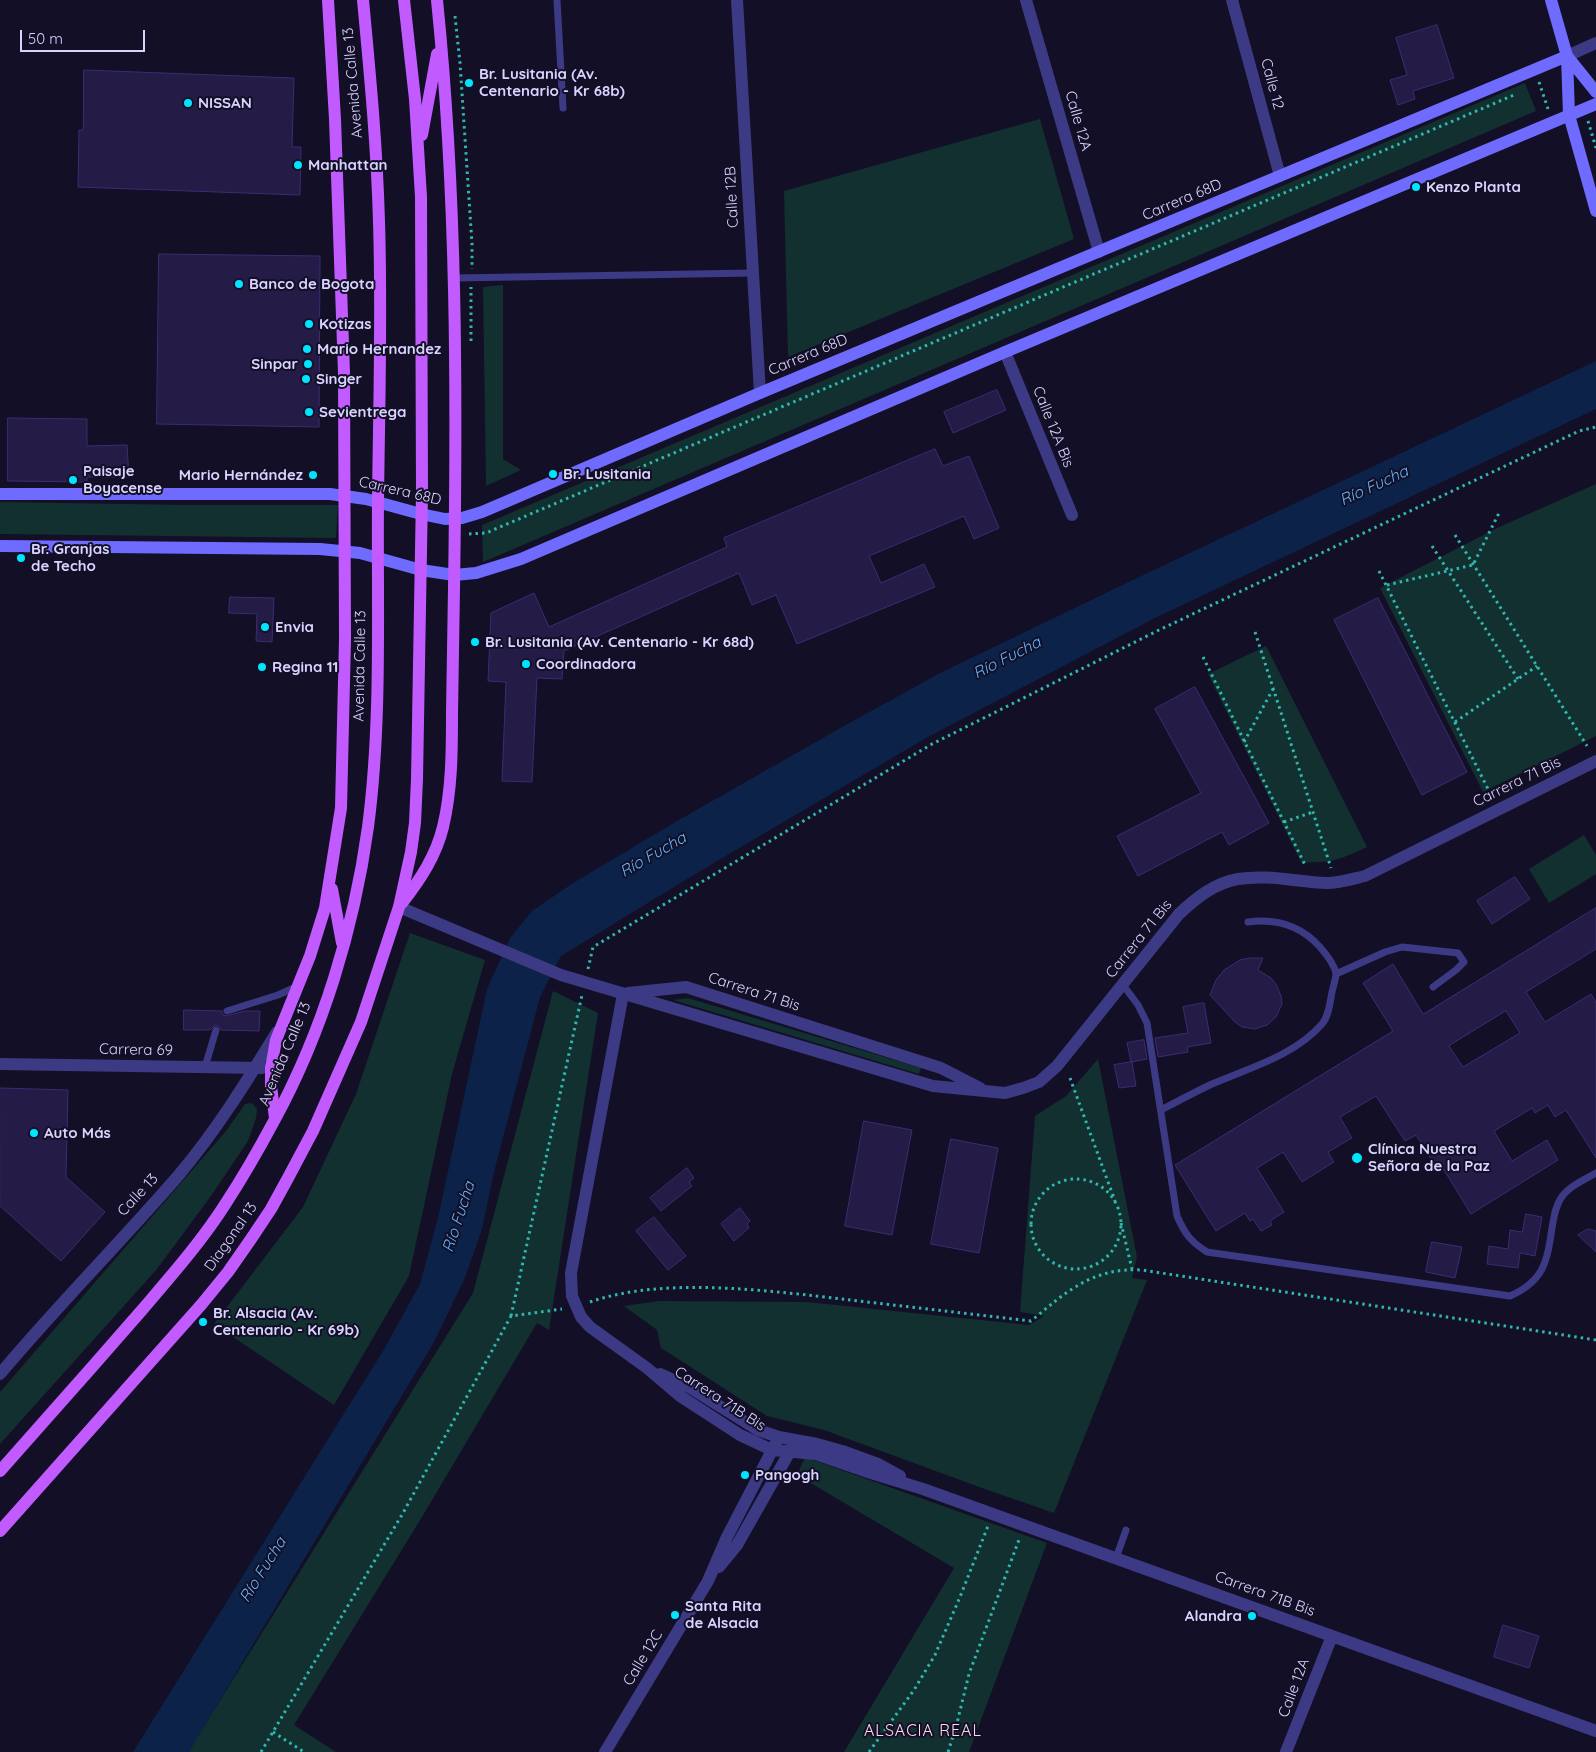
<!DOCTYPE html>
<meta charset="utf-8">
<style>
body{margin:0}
#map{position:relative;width:1596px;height:1752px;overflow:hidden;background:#130f26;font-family:Quicksand,sans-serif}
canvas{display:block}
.scale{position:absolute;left:20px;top:30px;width:125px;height:22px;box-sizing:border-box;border:2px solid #d9d4ff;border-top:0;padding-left:6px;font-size:15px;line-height:18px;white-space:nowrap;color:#d9d4ff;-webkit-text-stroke:4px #130f26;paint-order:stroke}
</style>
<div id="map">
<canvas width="1596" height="1752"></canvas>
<div class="scale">50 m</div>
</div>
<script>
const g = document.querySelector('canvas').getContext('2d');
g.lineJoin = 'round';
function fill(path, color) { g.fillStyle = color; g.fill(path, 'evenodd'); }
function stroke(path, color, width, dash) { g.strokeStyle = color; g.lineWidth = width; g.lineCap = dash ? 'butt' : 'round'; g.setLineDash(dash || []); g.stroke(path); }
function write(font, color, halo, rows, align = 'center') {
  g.font = font + ' Quicksand,sans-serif'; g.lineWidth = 4; g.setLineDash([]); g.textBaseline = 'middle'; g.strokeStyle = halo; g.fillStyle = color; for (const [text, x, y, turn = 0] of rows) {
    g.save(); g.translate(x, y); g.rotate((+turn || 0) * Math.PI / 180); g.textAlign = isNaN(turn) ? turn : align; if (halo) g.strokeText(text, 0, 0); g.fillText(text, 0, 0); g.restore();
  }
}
const green = new Path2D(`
 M1525,83L1536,111L483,562L482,525Z
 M1040,119L1074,239L788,357L784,191Z
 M503,285V459L521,470L486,486L483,287Z
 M1596,484V736L1483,792L1380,588L1497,528Z
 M0,502L190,505H338L336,538L0,534Z
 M1266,646L1367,847C1340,860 1331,863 1301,862L1208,674Z
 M1584,835L1596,855V874L1549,903L1529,869Z
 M410,933L485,960L452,1074L409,1276L334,1405L214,1324L303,1207L356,1094Z
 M553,991L598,1013L549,1330L537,1323L422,1517L294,1725L336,1752H188L473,1293Z
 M688,998L921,1068L919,1074L673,1000Z
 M1098,1059L1137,1257L1132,1278L1147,1280L1054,1513L982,1488L824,1430L767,1416L661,1348L657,1330L624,1306L659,1301L807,1302L1029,1325L1044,1316L1020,1312L1035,1116L1066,1096Z
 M252,1103L257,1109L256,1118L248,1141L211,1196L157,1269L0,1444V1392L226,1131L245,1104Z
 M805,1457L1047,1543L969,1752H844L954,1568L797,1475Z`);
const water = new Path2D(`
 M1596,361V409L1155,618L926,738L697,873L561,956L540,997L494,1172L482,1229L465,1278L434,1342L189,1752H133L383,1351L420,1284L438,1218L487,989L510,938L532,911L573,883L677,821L842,727L942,672L1139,577Z`);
const building = new Path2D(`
 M1437,25L1454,78L1413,91L1415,99L1398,105L1390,80L1407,75L1396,38Z
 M84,70L294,78L292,147H301L300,195L78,187L79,130H83Z
 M159,254L320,256L319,427L157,424Z
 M997,390L1006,410L953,433L944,412Z
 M8,418L87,419V446L127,445L129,477H87V482L8,481Z
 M935,449L943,466L969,456L999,528L974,539L964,516L869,556L881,583L924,564L935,587L797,644L776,595L752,605L739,573L564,651L562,679L537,678L532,782L502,781L506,682L488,681L491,613L534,593L549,627L727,547L724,538Z
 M230,597L274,598L272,642L256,641L257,614L229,613Z
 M1378,598L1467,772L1422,795L1334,620Z
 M1195,687L1269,823L1229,845L1222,832L1138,876L1117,836L1201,793L1155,709Z
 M1515,877L1530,899L1492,924L1477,901Z
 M1596,908V949L1526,992L1545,1022L1591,994L1596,1002V1158L1566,1110L1555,1117L1548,1105L1535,1113L1532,1108L1494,1131L1512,1161L1547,1140L1558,1160L1471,1214L1444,1170L1439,1172L1416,1135L1405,1141L1376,1096L1340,1117L1352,1138L1328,1152L1334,1162L1302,1182L1283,1152L1257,1168L1284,1212L1270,1221L1272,1225L1261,1231L1253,1219L1250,1221L1245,1213L1216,1231L1175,1165L1393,1031L1363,983L1393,964L1423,1014ZM1506,1011L1520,1033L1463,1067L1449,1046Z
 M1251,958H1263L1258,970L1271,978L1276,984L1281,996L1282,1004L1276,1017L1267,1025L1255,1029L1242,1027L1235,1022L1210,995L1216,980L1224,970L1240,960Z
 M1204,1003L1211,1043L1187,1047L1188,1052L1158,1057L1155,1038L1188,1033L1183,1007Z
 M184,1010L222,1011L223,1015L226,1016L245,1011H260L259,1031L221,1030L219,1026L215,1025L210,1030H184Z
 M1144,1040L1147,1059L1131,1062L1127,1043Z
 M1132,1062L1136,1086L1119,1088L1114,1065Z
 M0,1088L68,1090L66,1177L105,1212L61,1261L0,1206Z
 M864,1121L912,1130L892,1235L845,1226Z
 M951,1139L998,1148L979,1253L931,1244Z
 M687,1168L694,1178L689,1182L692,1186L661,1211L650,1198Z
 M740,1208L750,1221L747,1224L749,1228L734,1241L721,1224Z
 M1526,1214L1542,1217L1535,1256L1520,1253L1518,1268L1487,1264L1489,1246L1508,1249L1510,1230L1522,1232Z
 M654,1217L686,1256L668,1270L636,1231Z
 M1588,1229L1596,1231V1252L1578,1235Z
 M1432,1242L1462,1247L1455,1278L1426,1272Z
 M1503,1625L1539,1636L1529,1668L1494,1657Z`);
const path = new Path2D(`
 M455,16L460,63L472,244V269
 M1539,82L1548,109
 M1588,121L1596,148
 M471,341V287
 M469,534L486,533L1514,95
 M1455,535L1587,746
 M1432,546L1518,679
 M1379,571L1491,795
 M1387,585L1473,565L1499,513
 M1255,632L1331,868
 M1203,657L1306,867
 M1455,722L1537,666
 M1244,742L1273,689
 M1284,822L1313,812
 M588,969L593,947L932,744L1159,630L1579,431L1596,427
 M1070,1078L1115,1201
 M1031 1224a45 45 0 1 1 90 0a45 45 0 1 1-90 0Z
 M1121,1223L1132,1269
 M590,1302C664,1276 772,1291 850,1300C910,1307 970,1314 1031,1321C1066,1292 1093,1267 1142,1270L1596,1340
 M511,1316L582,995
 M273,1732L304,1752
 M261,1752L403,1513L511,1316L562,1309
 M869,1752L914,1690L935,1655L960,1597L988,1526
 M948,1752L956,1727L969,1674L1020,1537`);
const lane = new Path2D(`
 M557,0L563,108
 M454,278L753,273
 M1336,974L1385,952L1402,947L1458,953L1464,962L1456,970L1433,987
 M1123,985L1138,1005L1147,1023L1177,1216C1185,1234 1190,1241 1207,1252L1510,1296C1544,1281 1547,1262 1552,1228C1554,1217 1555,1207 1561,1198C1569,1186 1584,1180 1596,1173
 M227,1011L278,995L298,986
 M205,1067L216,1030
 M1161,1110C1178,1101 1195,1092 1212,1084C1249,1068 1294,1056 1322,1024C1329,1016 1330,1002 1332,992C1333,987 1336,979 1336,973C1334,964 1326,954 1320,947C1301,926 1277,918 1248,922
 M1116,1558L1126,1530`);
const street = new Path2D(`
 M737,0L760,393
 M1026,0L1099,252
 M1232,0L1280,176
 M1567,56L1596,43
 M1005,352L1072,515
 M399,907L561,975L933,1086L1005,1093L1023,1088L1039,1082L1057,1066L1179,914C1195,899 1214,883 1238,879C1268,874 1297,882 1327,883C1340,883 1352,879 1365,876L1596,761
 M628,993L686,987L941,1068L980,1088
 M623,994L571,1273L572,1296L581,1317L590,1327L647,1368L680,1396L740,1435L772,1450L816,1454L871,1473L923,1489L1596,1731
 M0,1064L262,1068
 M0,1374C57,1306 120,1243 178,1176C216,1131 247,1081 277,1032
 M660,1374L689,1387L758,1430L779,1437L817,1444L842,1451L878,1464L900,1476
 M719,1567L737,1545L793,1446
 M605,1752L708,1581L727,1537L779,1437
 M1286,1752L1332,1636`);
const secondary = new Path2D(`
 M1551,0L1567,56L1569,115L1596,211
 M1567,56L1596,92
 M0,494H330L366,499L421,514L445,519L462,518L482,512L760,393L1567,56
 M0,546L320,549L360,553L421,570L454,575L476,573L521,559L1005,352L1596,104`);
const primary = new Path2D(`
 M422,135L437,54
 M332,889L342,943
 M402,903C420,880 436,856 443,827C452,790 452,750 452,713C453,671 453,630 454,588C457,392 457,196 437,0
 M275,1118L271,1086V1068L273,1057L276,1040L310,956L325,908L341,808L345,639L344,373L335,119L328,0
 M0,1471C48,1417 95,1364 142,1310C171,1276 202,1241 226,1203C243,1177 259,1149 274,1121C323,1031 354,928 368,827C382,720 377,608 378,501C379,408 382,315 379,222C377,148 370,74 363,0
 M0,1531L201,1305L228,1272L251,1239L271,1209L288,1178L313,1131L361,1022L399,907L411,852L415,823L417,779L422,493L421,197L415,99L404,0`);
const markers = [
 [469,83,5,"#00e5ff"],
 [188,103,5,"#00e5ff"],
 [298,165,5,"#00e5ff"],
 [1416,187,5,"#00e5ff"],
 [239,284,5,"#00e5ff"],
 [309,324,5,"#00e5ff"],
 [307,349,5,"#00e5ff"],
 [308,364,5,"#00e5ff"],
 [306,379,5,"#00e5ff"],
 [309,412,5,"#00e5ff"],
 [553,474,5,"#00e5ff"],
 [313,475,5,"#00e5ff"],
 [73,480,5,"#00e5ff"],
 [21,558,5,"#00e5ff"],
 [265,627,5,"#00e5ff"],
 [475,642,5,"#00e5ff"],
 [526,664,5,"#00e5ff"],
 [262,667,5,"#00e5ff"],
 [34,1133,5,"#00e5ff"],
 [1357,1158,6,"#00e5ff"],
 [203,1322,5,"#00e5ff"],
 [745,1475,5,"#00e5ff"],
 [675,1615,5,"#00e5ff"],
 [1252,1616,5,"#00e5ff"]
];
const poiNames = [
 ["Br. Lusitania (Av.",479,74],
 ["Centenario - Kr 68b)",479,91],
 ["NISSAN",198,103],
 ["Manhattan",308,165],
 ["Kenzo Planta",1426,187],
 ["Banco de Bogota",249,284],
 ["Kotizas",319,324],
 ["Mario Hernandez",317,349],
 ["Sinpar",298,364,"right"],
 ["Singer",316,379],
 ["Sevientrega",319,412],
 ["Paisaje",83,471],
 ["Boyacense",83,488],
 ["Br. Lusitania",563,474],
 ["Mario Hernández",303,475,"right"],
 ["Br. Granjas",31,549],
 ["de Techo",31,566],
 ["Envia",275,627],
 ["Br. Lusitania (Av. Centenario - Kr 68d)",485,642],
 ["Coordinadora",536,664],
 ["Regina 11",272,667],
 ["Auto Más",44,1133],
 ["Clínica Nuestra",1368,1149],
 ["Señora de la Paz",1368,1166],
 ["Br. Alsacia (Av.",213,1313],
 ["Centenario - Kr 69b)",213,1330],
 ["Pangogh",755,1475],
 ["Santa Rita",685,1606],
 ["de Alsacia",685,1623],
 ["Alandra",1242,1616,"right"]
];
const streetNames = [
 ["Avenida Calle 13",353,83,-95],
 ["Calle 12",1272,84,75],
 ["Calle 12A",1078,121,74],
 ["Calle 12B",732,197,-93],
 ["Carrera 68D",1182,200,-23],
 ["Carrera 68D",808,355,-23],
 ["Calle 12A Bis",1053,427,68],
 ["Carrera 68D",400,491,13],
 ["Avenida Calle 13",360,666,-89],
 ["Carrera 71 Bis",1517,782,-26],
 ["Carrera 71 Bis",1139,939,-51],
 ["Carrera 71 Bis",754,992,18],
 ["Carrera 69",136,1050,1],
 ["Avenida Calle 13",285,1054,-67],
 ["Calle 13",138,1195,-47],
 ["Diagonal 13",231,1237,-55],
 ["Carrera 71B Bis",720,1399,33],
 ["Carrera 71B Bis",1265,1594,20],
 ["Calle 12C",643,1658,-59],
 ["Calle 12A",1294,1688,-69]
];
const waterNames = [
 ["Río Fucha",1374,486,-25],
 ["Río Fucha",1007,658,-27],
 ["Río Fucha",653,855,-30],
 ["Río Fucha",459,1217,-72],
 ["Río Fucha",263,1570,-58]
];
const neighbourhoodNames = [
 ["ALSACIA REAL",923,1731]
];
fill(green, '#12302f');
fill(water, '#0c2248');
fill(building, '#241b47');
stroke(building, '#3b2d73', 1);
stroke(path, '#2fb8b0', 3, [2.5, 4]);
stroke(lane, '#3d3a85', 7);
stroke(street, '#3d3a85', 12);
stroke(secondary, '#6f6bff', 12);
stroke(primary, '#c25bff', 12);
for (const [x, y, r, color] of markers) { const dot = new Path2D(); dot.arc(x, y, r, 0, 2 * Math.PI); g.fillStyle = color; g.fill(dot); stroke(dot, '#130f26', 2); }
write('bold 15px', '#d9d4ff', '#130f26', poiNames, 'left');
write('15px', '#d9d4ff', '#130f26', streetNames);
write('italic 16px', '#62b6ff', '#130f26', waterNames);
g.letterSpacing = '1px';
write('16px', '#ffd6f0', '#130f26', neighbourhoodNames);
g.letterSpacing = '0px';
</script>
